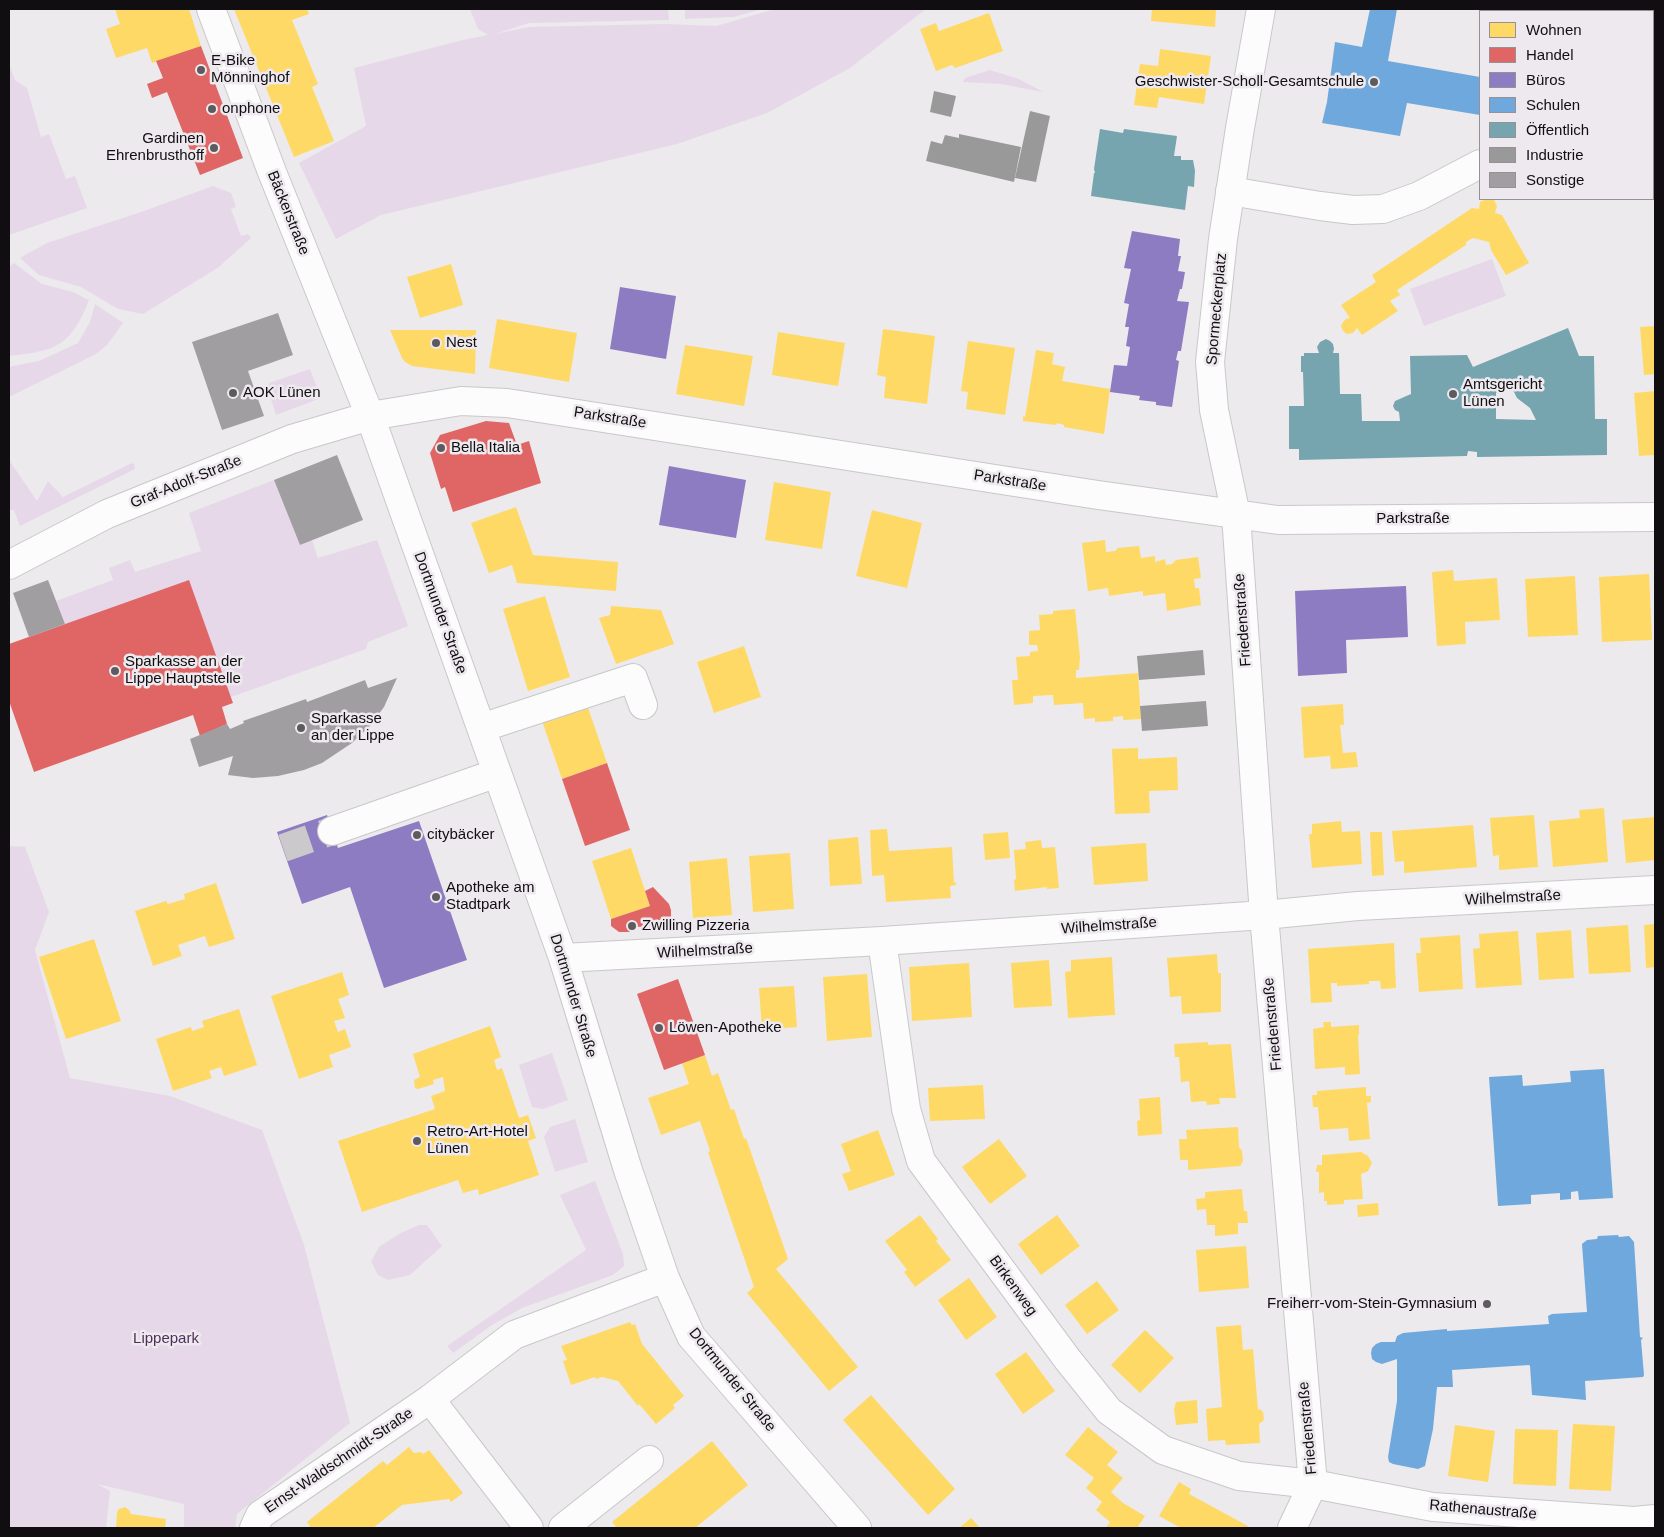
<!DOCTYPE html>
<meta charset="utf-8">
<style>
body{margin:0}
#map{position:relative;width:1664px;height:1537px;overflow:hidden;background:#eceaed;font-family:Arial,sans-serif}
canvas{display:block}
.frame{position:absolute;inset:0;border:10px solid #100e10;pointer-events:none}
.legend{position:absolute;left:1479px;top:10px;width:175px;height:190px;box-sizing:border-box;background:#ede9ee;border:1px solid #959195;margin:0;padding:6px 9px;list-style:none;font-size:15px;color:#100e10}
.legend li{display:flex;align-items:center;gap:10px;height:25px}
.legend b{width:25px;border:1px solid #959195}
</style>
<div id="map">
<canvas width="1664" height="1537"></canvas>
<div class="frame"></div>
<ul class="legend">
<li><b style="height:14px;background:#ffd966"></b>Wohnen</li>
<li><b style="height:14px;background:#e06666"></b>Handel</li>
<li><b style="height:14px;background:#8e7cc3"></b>Büros</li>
<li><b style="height:14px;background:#6fa8dc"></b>Schulen</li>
<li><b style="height:14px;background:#76a5af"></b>Öffentlich</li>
<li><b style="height:14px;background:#999"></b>Industrie</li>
<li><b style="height:14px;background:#a09ea0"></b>Sonstige</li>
</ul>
</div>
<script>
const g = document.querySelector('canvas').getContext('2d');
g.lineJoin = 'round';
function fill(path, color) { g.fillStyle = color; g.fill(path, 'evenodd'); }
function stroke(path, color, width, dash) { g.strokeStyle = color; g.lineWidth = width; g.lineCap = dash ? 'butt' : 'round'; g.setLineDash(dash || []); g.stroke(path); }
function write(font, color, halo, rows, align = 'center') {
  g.font = font + ' Arial,sans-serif'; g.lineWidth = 5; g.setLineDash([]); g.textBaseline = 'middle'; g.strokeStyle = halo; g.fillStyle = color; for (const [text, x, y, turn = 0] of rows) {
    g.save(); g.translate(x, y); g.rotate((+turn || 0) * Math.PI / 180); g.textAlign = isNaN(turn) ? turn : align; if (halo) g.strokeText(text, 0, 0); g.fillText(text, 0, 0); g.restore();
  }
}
const green = new Path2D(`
 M470,9H668L669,20L529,23L495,34L529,27L665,24L716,26L775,9H926L850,68L767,113L677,144L381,215L336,239L299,163L366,126L354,68L463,40L488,35L478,29Z
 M685,9H762L734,17L685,19Z
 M9,64L15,80L27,88L41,137L49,134L66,179L75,176L87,208L9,235Z
 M990,70L1019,79L1043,92L1001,84L963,82L965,78Z
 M213,186L231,193L236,207L231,209L241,236L248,234L251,238L219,267L143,314L118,309L81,287L39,275L20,258L47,243L141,212Z
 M1492,259L1506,296L1424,326L1410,289Z
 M14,263L42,284L73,292L89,300C71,346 56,351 9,356V267Z
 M95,304L123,323L107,345L96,354L9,397V367L39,361L78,343L90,322Z
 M310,369L321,398L276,415L267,387L269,383Z
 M9,460L37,501L48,481L63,497L130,464L134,463L135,469L20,526L14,510H9Z
 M274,480L300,545L312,540L318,558L377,540L408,626L368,642L366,649L231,697L65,624L56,601L113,580L109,568L130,560L135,572L201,551L189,513Z
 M9,846L25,847L49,912L35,950L70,1078L170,1096L262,1130L304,1245L350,1423L237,1514L235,1528H184V1504L97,1484L110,1491L106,1528H9Z
 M552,1053L568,1100L543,1109L532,1107L519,1065Z
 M575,1119L588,1162L555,1172L544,1137L550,1127Z
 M595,1181L623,1254L624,1266L613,1275L522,1308L492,1325L453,1353L447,1346L586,1250L560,1195Z
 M419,1225H427L442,1246L410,1275L388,1280L378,1275L371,1261L380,1246L401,1233Z`);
const homes = new Path2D(`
 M115,9H189L201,46L152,63L147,48L116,58L106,29L120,24Z
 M234,9H307L309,14L292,20L318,84L312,87L334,141L294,157Z
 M1152,9H1216L1215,27L1151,21Z
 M989,13L1003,51L955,68L952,65L936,71L920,29L936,23L939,31Z
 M1160,49L1211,56L1204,104L1159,97L1157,108L1134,105L1140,64L1158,66Z
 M1486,199L1494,200L1497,206L1495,213L1502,215L1529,263L1506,275L1491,250L1489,242L1473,238L1466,242V245L1397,290L1400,295L1390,301L1398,311L1362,335L1357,328L1353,333L1347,334L1343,331L1341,326L1343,322L1346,319L1350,318L1341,305L1376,282L1372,275L1472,208L1479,209L1480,202Z
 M451,264L463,305L420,318L407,277Z
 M497,319L577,333L569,382L489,368Z
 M1655,326V374L1644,375L1640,327Z
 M883,329L935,336L927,404L884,398L886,377L877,375Z
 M390,330H476L475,374L412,366L405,362L402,358Z
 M778,332L845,343L838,386L772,375Z
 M968,341L1015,348L1005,415L966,409L968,392L961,391Z
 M685,345L753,356L744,406L676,394Z
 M1036,350L1054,353L1052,364L1065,367L1062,381L1110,389L1104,434L1064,427V425L1057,423L1056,425L1023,421V416L1025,417Z
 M1655,391V455L1639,456L1634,393Z
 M774,482L831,492L822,549L765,540Z
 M516,507L533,555L618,562L616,591L517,583L512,565L489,573L471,523Z
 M872,510L922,523L907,588L856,576Z
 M1105,540L1106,552L1115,551L1118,548L1139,546L1141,558L1155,556V562L1165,559L1166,565L1172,564L1176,560L1198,557L1201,578L1194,579L1195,588H1199L1201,605L1167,611L1165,593L1143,596V591L1109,596L1108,588L1088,591L1082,543Z
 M1453,570L1454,581L1497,578L1500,620L1465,622L1466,644L1437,646L1432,572Z
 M1649,574L1652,640L1602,642L1599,577Z
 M1575,576L1578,635L1528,637L1525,579Z
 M545,596L570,677L528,691L503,609Z
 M611,606L661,610L674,644L616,664L599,618L610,615Z
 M1075,609L1080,657L1079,670H1076V678L1138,673L1141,719L1123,720V716L1113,717V721L1095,722V718L1084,719L1083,703L1054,705L1053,695L1033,696V703L1014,705L1012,680H1018L1016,657L1030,656V652L1038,651L1037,645H1029V631L1040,630L1039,615L1053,614V611Z
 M744,646L761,697L714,713L697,662Z
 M585,699L607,763L562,779L540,715Z
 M1343,704L1344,725H1340L1343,753L1356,752L1358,767L1331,769L1330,756L1304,758L1301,707Z
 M1138,748V759L1177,757L1178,790L1149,791L1150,813L1115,814L1112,749Z
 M1604,808L1608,862L1553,867L1549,821L1580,818L1579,810Z
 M1534,815L1538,867L1499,870V855L1493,856L1490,818Z
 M1655,817V860L1626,863L1622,820Z
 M1341,821L1342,832L1360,831L1362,864L1312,868L1309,834H1312V824Z
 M1473,825L1477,867L1404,873V861L1395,862L1392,831Z
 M887,829L889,851L952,847L954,883L956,882V885L950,886L951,898L886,902L884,875L872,876L870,830Z
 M1008,832L1010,858L985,860L983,834Z
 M1370,832H1382L1384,875L1372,876Z
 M858,837L862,884L830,886L828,840Z
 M1041,840L1042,848L1055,847L1059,888L1047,889V887L1015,891L1014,880L1016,879L1014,850L1026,849L1025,842Z
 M1146,843L1148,881L1094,885L1091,847Z
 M631,848L650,906L611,919L592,861Z
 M790,853L794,909L753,912L749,856Z
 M727,858L732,915L693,918L689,862Z
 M216,883L235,939L209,947L205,936L178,945L182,956L153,966L135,911L166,901L168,904L185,899L184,894Z
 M1655,924V967L1646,968L1644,925Z
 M1628,925L1631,972L1589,974L1586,928Z
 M1571,930L1574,978L1539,980L1536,933Z
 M1518,931L1522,985L1476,988L1473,949L1480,948L1479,934Z
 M1460,935L1463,989L1419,992L1416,953H1421L1420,938Z
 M94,939L121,1021L66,1039L39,957Z
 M1394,943L1396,988L1381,989L1380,981H1369V984L1337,986V983H1331L1332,1002L1311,1003L1308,949Z
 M1217,954L1218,973H1221V1012L1182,1014L1181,996L1170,997L1167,958Z
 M1112,957L1115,1015L1068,1018L1065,972L1071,971V960Z
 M1049,960L1052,1006L1014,1008L1011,963Z
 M969,963L972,1017L912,1021L909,967Z
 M342,972L349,995L338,999L345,1018L334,1021L338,1032L345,1029L351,1047L329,1055L333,1067L299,1079L271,996Z
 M867,974L872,1037L827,1041L823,977Z
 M794,986L797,1027L762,1030L759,988Z
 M239,1009L257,1065L224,1076L221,1067L209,1071L212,1078L173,1091L156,1039L191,1027L192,1031L204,1027L202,1021Z
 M1323,1022H1331V1027L1359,1025V1035H1358L1360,1074L1345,1075V1067L1315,1069L1313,1029L1324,1027Z
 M490,1026L501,1057L494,1060L497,1070L502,1068L519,1118L528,1115L536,1138L528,1141L539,1175L479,1195L478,1189L463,1193L458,1180L362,1212L338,1141L435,1109L431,1096L445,1091L443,1077L433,1080L434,1084L418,1089L415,1088L414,1080L420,1077L413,1054Z
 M1208,1042V1045L1231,1044L1236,1098H1219L1220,1104L1207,1105L1206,1101L1191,1102L1189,1081L1181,1082L1179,1057H1175L1174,1044Z
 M705,1055L712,1076L718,1073L731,1110L734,1109L744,1139L746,1138L788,1259L776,1269L858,1367L829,1391L747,1293L754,1287L708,1152L710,1151L700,1121L661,1135L648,1098L689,1084L682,1063Z
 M983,1085L985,1119L930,1121L928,1088Z
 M1366,1087V1096H1371V1102L1367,1103L1370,1139L1349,1141L1348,1128L1320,1130L1318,1107H1313L1312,1095H1317V1091Z
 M1160,1097L1162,1134L1138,1136L1137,1121L1140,1120L1139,1099Z
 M1238,1127L1239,1147L1242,1151L1243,1161L1240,1166L1188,1170V1160H1180L1179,1139H1187L1186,1130Z
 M878,1130L895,1175L849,1191L842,1174L851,1171L841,1144Z
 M999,1139L1027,1176L990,1204L962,1167Z
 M1361,1152L1368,1156L1372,1163L1368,1171L1361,1174L1363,1199L1344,1200V1204L1327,1205V1201H1324V1192L1319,1193V1172H1316L1317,1165H1322V1155Z
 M1242,1189L1244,1211H1247L1248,1223H1238V1234L1215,1236V1225H1207L1206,1209L1197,1210L1196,1199L1205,1198V1192Z
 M1378,1203L1379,1215L1358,1217L1357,1205Z
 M920,1215L938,1239L936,1241L951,1260L915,1287L904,1272L907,1270L885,1241Z
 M1057,1215L1080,1246L1041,1275L1018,1244Z
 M1246,1246L1249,1288L1199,1292L1196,1250Z
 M969,1278L997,1317L966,1340L938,1300Z
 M1097,1281L1119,1310L1087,1334L1065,1305Z
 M630,1322L632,1325L635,1324L642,1344L684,1396L673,1405L675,1408L656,1424L639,1404L638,1406L618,1381L602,1377L596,1379L595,1377L571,1385L563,1361L567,1360L561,1346Z
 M1241,1325L1243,1350L1253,1349L1258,1410L1260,1409L1263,1412L1264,1420L1259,1424L1260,1443L1226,1445L1225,1440L1208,1441L1206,1409L1222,1407L1216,1327Z
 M1145,1330L1174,1358L1140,1393L1111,1365Z
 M1026,1352L1055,1391L1023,1414L995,1374Z
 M871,1395L955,1489L928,1515L843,1420Z
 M1197,1400L1198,1423L1176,1425L1174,1409L1176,1402Z
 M1573,1424L1615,1426L1611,1491L1569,1489Z
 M1455,1425L1495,1431L1488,1482L1448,1476Z
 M1088,1427L1118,1452L1107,1465L1123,1478L1111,1492L1123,1503L1145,1516L1137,1528H1106L1110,1522L1096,1510L1102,1502L1086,1488L1094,1478L1065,1455Z
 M1515,1429L1558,1430L1556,1486L1513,1484Z
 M712,1441L748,1485L695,1528H617L612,1522Z
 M409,1447L414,1453L421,1452L423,1454L429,1450L463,1493L451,1502L449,1499L402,1505L373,1528H307L310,1526L307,1522L383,1461L387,1465Z
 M1179,1482L1191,1489L1189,1494L1248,1526L1247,1528H1181L1159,1516Z
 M125,1507L129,1510L131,1514L166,1519L165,1528H116L117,1512L119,1509Z
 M971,1518L980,1528H959Z`);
const shops = new Path2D(`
 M201,46L243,158L200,175L167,92L152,98L147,84L163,78L156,61Z
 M486,421L509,423L517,445L529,441L541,483L453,512L445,487L441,489L430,453L440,435Z
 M189,580L233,703L222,707L227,724L200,736L193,715L34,772L9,701V644Z
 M607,763L630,830L585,846L562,779Z
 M653,887L669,904L671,910V918L666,924L654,926L636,927L629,932H619L611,926V919L650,906L645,891Z
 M678,979L705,1055L664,1070L637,994Z`);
const offices = new Path2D(`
 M1132,231L1180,239L1178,256H1181L1178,271L1185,272L1182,289H1180L1177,301L1189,302L1181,351H1178L1176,360L1179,361L1172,407L1156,405V402L1139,400L1140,396L1110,392L1114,365L1127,366L1130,347L1126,346L1129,327H1125L1129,304L1124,303L1131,269L1124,268Z
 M620,287L676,296L666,359L610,349Z
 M669,466L746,480L736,538L659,525Z
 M1406,586L1408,637L1346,640L1347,673L1298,676L1295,591Z
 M327,815L338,848L419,821L467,960L384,988L350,887L302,904L277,832Z`);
const schools = new Path2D(`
 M1370,9H1397L1388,61L1480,77V115L1407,103L1400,136L1322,123L1327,102L1335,42L1362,47Z
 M1527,9H1610L1611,11H1527Z
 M1604,1069L1613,1198L1579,1200L1578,1191L1571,1192V1199L1560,1200V1193L1531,1195V1204L1498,1206L1489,1077L1522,1075L1523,1086L1571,1082L1570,1071Z
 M1618,1235L1619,1237L1629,1236L1634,1242L1640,1337L1643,1338L1641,1340L1644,1375L1643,1377L1585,1381L1586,1400L1532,1395L1530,1366L1529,1365L1452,1370L1453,1387H1437L1433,1429L1425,1466L1418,1469L1393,1464L1389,1462L1388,1457L1397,1401V1359L1382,1364L1376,1362L1372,1359L1371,1353L1372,1348L1376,1344L1381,1342H1395L1397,1336L1403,1333L1447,1329V1331L1549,1324L1548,1316L1552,1314L1587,1312L1582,1244L1587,1240L1597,1239L1598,1236Z`);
const public = new Path2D(`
 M1100,129L1123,133L1124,129L1177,136L1174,156H1181V160H1193L1195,171L1194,187L1188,186L1185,210L1091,196L1094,173H1095L1094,169Z
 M1568,328L1579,356H1594L1595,419H1607V455L1477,457V452L1468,451L1467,456L1299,460V449H1289V406H1304L1303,372H1301V356H1304V353H1319L1317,347L1320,342L1326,339L1330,341L1333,344L1334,349L1333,353H1339L1340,394H1361L1362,421H1400L1399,412L1395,410L1393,406L1395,401L1411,394L1410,356L1467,355L1473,367ZM1511,386L1517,398L1530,408L1536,420L1496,419V393Z`);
const industry = new Path2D(`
 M934,91L956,96L951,117L930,112Z
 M1030,111L1050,116L1036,182L1015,178Z
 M959,134L1021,147L1014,182L926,161L931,141L942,144L945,135L959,138Z
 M1203,650L1205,675L1139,680L1137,656Z
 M1206,701L1208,726L1142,731L1140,706Z`);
const building = new Path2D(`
 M278,313L293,355L248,371L264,416L222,430L192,342Z
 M337,455L363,520L300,545L274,480Z
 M48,580L65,624L29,637L13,593Z
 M397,678L384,707L370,726L352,743L322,763L304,770L278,776L253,778L228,775L233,756L199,767L190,739L227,724L230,729L244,723L243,721L306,699L307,702L365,680L368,688Z`);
const minorTunnel = new Path2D(`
 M283,848L332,831`);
const minor = new Path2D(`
 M211,9L272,172L370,416L563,958L628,1170L665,1278L691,1336L857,1528
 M1261,9L1240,128L1223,239L1210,362L1214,410L1236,515L1264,915L1313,1484L1292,1528
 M1653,78L1655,77
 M1230,191L1320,206L1353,210L1383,209L1419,196L1480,164
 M9,565L107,514L292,439L370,416L461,401L507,403L1098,495L1278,520L1655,517
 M481,728L633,678L643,705
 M332,831L497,773
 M882,941L906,1109L921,1161L1068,1360L1109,1411L1163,1450L1239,1476L1313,1484L1433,1507L1634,1521L1655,1519
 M563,958L882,941L1264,915L1358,906L1655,890
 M430,1399L529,1528
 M254,1528L260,1515L430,1399L514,1335L665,1278
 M563,1528L649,1460`);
const markers = [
 [201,70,5,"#5d5b5d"],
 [1374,82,5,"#5d5b5d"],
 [212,109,5,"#5d5b5d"],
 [214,148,5,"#5d5b5d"],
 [436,343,5,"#5d5b5d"],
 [233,393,5,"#5d5b5d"],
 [1453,394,5,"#5d5b5d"],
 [441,448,5,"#5d5b5d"],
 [115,671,5,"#5d5b5d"],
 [301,728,5,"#5d5b5d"],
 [417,835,5,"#5d5b5d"],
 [436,897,5,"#5d5b5d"],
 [632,926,5,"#5d5b5d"],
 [659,1028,5,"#5d5b5d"],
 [417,1141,5,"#5d5b5d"],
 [1487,1304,5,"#5d5b5d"]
];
const poiNames = [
 ["E-Bike",211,61],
 ["Mönninghof",211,78],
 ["Geschwister-Scholl-Gesamtschule",1364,82,"right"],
 ["onphone",222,109],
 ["Gardinen",204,139,"right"],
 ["Ehrenbrusthoff",204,156,"right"],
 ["Nest",446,343],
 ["Amtsgericht",1463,385],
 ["Lünen",1463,402],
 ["AOK Lünen",243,393],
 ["Bella Italia",451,448],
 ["Sparkasse an der",125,662],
 ["Lippe Hauptstelle",125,679],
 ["Sparkasse",311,719],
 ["an der Lippe",311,736],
 ["citybäcker",427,835],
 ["Apotheke am",446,888],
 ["Stadtpark",446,905],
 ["Zwilling Pizzeria",642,926],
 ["Löwen-Apotheke",669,1028],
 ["Retro-Art-Hotel",427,1132],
 ["Lünen",427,1149],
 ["Freiherr-vom-Stein-Gymnasium",1477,1304,"right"]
];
const streetNames = [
 ["Bäckerstraße",288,213,68],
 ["Spormeckerplatz",1217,309,-85],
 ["Parkstraße",610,418,9],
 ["Parkstraße",1010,481,9],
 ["Graf-Adolf-Straße",186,482,-22],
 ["Parkstraße",1413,519],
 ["Dortmunder Straße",440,613,70],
 ["Friedenstraße",1243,620,-94],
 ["Wilhelmstraße",1513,898,-3],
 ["Wilhelmstraße",1109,926,-4],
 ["Wilhelmstraße",705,951,-3],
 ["Dortmunder Straße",573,996,73],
 ["Friedenstraße",1273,1024,-95],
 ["Birkenweg",1013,1286,54],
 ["Dortmunder Straße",732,1380,51],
 ["Friedenstraße",1308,1428,-95],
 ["Ernst-Waldschmidt-Straße",339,1461,-34],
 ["Rathenaustraße",1483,1510,5]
];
const parkNames = [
 ["Lippepark",166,1339]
];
fill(green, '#e6d8e9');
fill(homes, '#ffd966');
fill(shops, '#e06666');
fill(offices, '#8e7cc3');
fill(schools, '#6fa8dc');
fill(public, '#76a5af');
fill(industry, '#999');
fill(building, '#a09ea0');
stroke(minorTunnel, '#cbc9cc', 28, [28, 14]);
stroke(minor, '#c9c7ca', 30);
stroke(minor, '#fcfcfc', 28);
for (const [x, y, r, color] of markers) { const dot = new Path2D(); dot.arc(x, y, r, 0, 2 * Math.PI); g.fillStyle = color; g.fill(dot); stroke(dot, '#ede9ee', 2); }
write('15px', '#100e10', '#ede9ee', poiNames, 'left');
write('15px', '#100e10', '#ede9ee', streetNames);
write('15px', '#522f5a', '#ede9ee', parkNames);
</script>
